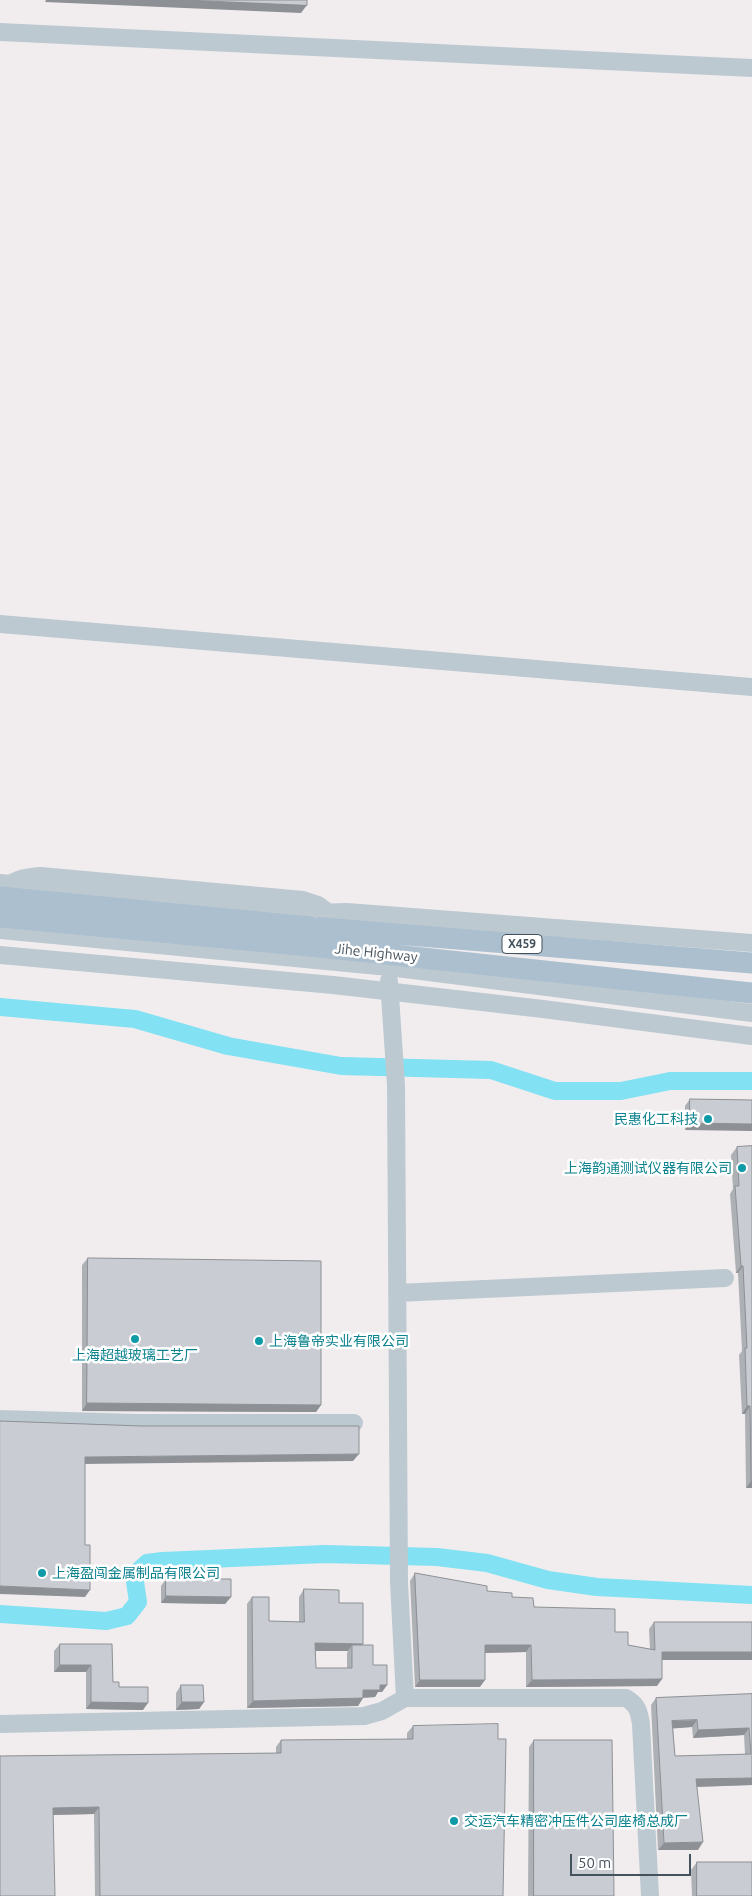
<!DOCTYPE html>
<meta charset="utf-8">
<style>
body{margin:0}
#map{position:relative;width:752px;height:1896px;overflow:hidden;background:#f1edee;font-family:Ubuntu,sans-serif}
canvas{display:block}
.scale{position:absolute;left:570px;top:1854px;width:121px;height:22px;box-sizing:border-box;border:2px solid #44525d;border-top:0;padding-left:6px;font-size:15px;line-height:18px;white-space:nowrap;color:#44525d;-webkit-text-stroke:4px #fff;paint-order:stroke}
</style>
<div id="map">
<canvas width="752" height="1896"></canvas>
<div class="scale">50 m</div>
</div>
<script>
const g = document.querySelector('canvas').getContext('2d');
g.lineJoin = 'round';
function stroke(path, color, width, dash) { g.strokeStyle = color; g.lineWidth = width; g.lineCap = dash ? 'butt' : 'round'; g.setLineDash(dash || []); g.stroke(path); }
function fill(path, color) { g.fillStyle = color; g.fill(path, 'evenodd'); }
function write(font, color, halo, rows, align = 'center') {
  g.font = font + ' Ubuntu,"Noto Sans SC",sans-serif'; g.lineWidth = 5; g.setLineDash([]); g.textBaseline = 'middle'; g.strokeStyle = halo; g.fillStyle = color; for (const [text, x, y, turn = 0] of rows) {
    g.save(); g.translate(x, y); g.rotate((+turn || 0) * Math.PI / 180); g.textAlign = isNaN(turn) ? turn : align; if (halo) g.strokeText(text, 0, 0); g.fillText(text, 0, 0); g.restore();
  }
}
const canal = new Path2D(`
 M0,1007L135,1019L228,1046L341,1066L491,1070L555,1091H621L670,1081H752
 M0,1614L106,1621L127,1616L138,1602L134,1575L147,1563L162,1561L325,1554L437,1557L487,1563L548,1580L597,1587L752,1595`);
const minor = new Path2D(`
 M0,32L752,68
 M0,624L752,687
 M7,887C17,878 28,877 41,876L303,900L318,905L326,911
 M310,913L347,912L752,943
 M0,930L389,967L752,1013
 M0,955L333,985L543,1009L752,1036
 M389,981L396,1085L399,1582L405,1698
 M397,1293L725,1278
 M0,1419L137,1423H354
 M0,1724L364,1716L382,1711L405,1698H626C638,1705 639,1712 641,1724L650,1896`);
const major = new Path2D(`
 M310,927L752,963
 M310,946L752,993`);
const minorBridge = new Path2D(`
 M0,883L310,913`);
const majorBridge = new Path2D(`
 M0,897L310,927
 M0,917L310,946`);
const wall = new Path2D(`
 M690,1099L752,1100L685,1130V1106Z
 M752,1146V1488H746L745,1414H742L739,1355L742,1351L738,1273H736L730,1194L733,1189L731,1155L737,1147Z
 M88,1258L321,1405L316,1412L82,1411V1265Z
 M415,1573L512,1597L534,1607L615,1632L628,1645L650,1649L649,1629L654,1622L662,1660L657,1686L526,1687V1652L485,1653L480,1687H415L410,1581Z
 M166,1579L231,1597L225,1604L161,1603V1586Z
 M304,1589L339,1603L373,1665L387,1685L382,1692H378L375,1697L363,1698L358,1706L247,1708V1604L252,1597L269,1621L299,1622V1597ZM315,1651H348L347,1653V1668H316Z
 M60,1644H112L113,1682L143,1710L86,1709V1672H54V1651Z
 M181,1685L204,1702L199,1709L176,1710V1693Z
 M752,1694V1785L697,1787L698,1850H658L651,1705L656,1698ZM692,1727L693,1738L744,1735L745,1754L675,1756L673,1728Z
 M413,1726L498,1739L503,1896H95L94,1814L53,1815L0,1756L276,1753V1747L281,1740L407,1739V1733Z
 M534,1740L614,1896H528L529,1747Z
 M697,1862L752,1896H692L691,1870Z`);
const shadedWall = new Path2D(`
 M46,0H183L307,5L301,13L45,2Z
 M690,1123L752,1124V1131L685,1130Z
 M741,1266H743L738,1273H736Z
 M87,1403L321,1405L316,1412L82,1411Z
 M747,1406H750L745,1414H742Z
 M359,1454L353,1461L80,1464L85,1457Z
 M751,1481H752V1488H746Z
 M0,1586L90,1590L85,1597L0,1594Z
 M166,1596L231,1597L225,1604L161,1603Z
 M315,1643L363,1644L358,1651L352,1645L348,1651H310Z
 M485,1645H531L526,1652L480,1653Z
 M662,1652H752V1660H657Z
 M60,1665H91L86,1672H54Z
 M662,1679L657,1686L526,1687L532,1680Z
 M420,1680H485L480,1687H415Z
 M380,1685H387L382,1692H378L375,1697L358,1698L363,1690Z
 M363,1698L358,1706L247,1708L253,1701Z
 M91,1702L148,1703L143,1710L86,1709Z
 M182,1702H204L199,1709L176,1710Z
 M697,1720L692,1727L667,1729L672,1721Z
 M749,1728L744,1735L693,1738L698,1730Z
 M752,1778V1785L691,1787L696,1779Z
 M99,1807L94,1814L48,1815L53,1808Z
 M703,1842L698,1850H658L664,1843Z`);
const building = new Path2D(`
 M183,0H307V5Z
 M690,1099L752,1100V1124L690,1123Z
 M752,1146V1481H751L750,1406H747L745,1348H747L743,1266H741L735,1186H739L737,1147Z
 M88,1258L321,1261V1405L87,1403Z
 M0,1421L142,1426H359V1454L85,1457V1545H90V1590L0,1586Z
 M415,1573L487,1586V1591L512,1593V1597L533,1598L534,1607L615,1609V1632H628V1645L655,1650L654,1622H752V1652H662V1679L532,1680L531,1645H485V1680H420Z
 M166,1579H231V1597L166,1596Z
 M304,1589L339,1590V1603H363V1644L315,1643L316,1668H352V1645H373V1665H387V1685H380V1690H363V1698L253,1701L252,1597H269V1621L304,1622Z
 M60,1644H112L113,1682H119V1687H148V1703L91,1702V1665H60Z
 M181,1685H203L204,1702H182Z
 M752,1694V1778L696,1779L703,1842L664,1843L656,1698ZM697,1720L698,1730L749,1728L751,1754L675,1756L672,1721Z
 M498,1724V1739H506L503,1896H100L99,1807L53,1808L55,1896H0V1756L281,1753V1740L413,1739V1726Z
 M534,1740H612L614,1896H534Z
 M697,1862H752V1896H697Z`);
const markers = [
 [708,1119,5,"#0f9aa8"],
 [742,1168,5,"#0f9aa8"],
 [135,1339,5,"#0f9aa8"],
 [259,1341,5,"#0f9aa8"],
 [42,1573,5,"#0f9aa8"],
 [454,1821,5,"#0f9aa8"]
];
const shields = [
 [522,944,40]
];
const shieldNames = [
 ["X459",522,944]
];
const streetNames = [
 ["Jihe Highway",376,953,6]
];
const cultureNames = [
 ["民惠化工科技",698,1119,"right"],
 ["上海韵通测试仪器有限公司",732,1168,"right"],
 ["上海鲁帝实业有限公司",269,1341],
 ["上海超越玻璃工艺厂",135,1355,"center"],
 ["上海盈闯金属制品有限公司",52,1573],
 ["交运汽车精密冲压件公司座椅总成厂",464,1821]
];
stroke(canal, '#82e1f2', 18);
stroke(minor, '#bdc9d1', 18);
stroke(major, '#abbfcf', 21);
stroke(minorBridge, '#bdc9d1', 18);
stroke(majorBridge, '#abbfcf', 21);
fill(wall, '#adb0b5');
fill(shadedWall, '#8d9094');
fill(building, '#c9cdd3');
stroke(building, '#8d9094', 1);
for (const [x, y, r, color] of markers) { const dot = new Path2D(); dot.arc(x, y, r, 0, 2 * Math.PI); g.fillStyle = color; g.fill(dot); stroke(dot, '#fff', 2); }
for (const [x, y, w] of shields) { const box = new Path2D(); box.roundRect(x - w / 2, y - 9.5, w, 19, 4); g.fillStyle = '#fff'; g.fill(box); stroke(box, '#44525d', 1); }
write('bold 12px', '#44525d', null, shieldNames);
write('14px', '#44525d', '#fff', streetNames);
write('14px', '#0d838f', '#fff', cultureNames, 'left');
</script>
